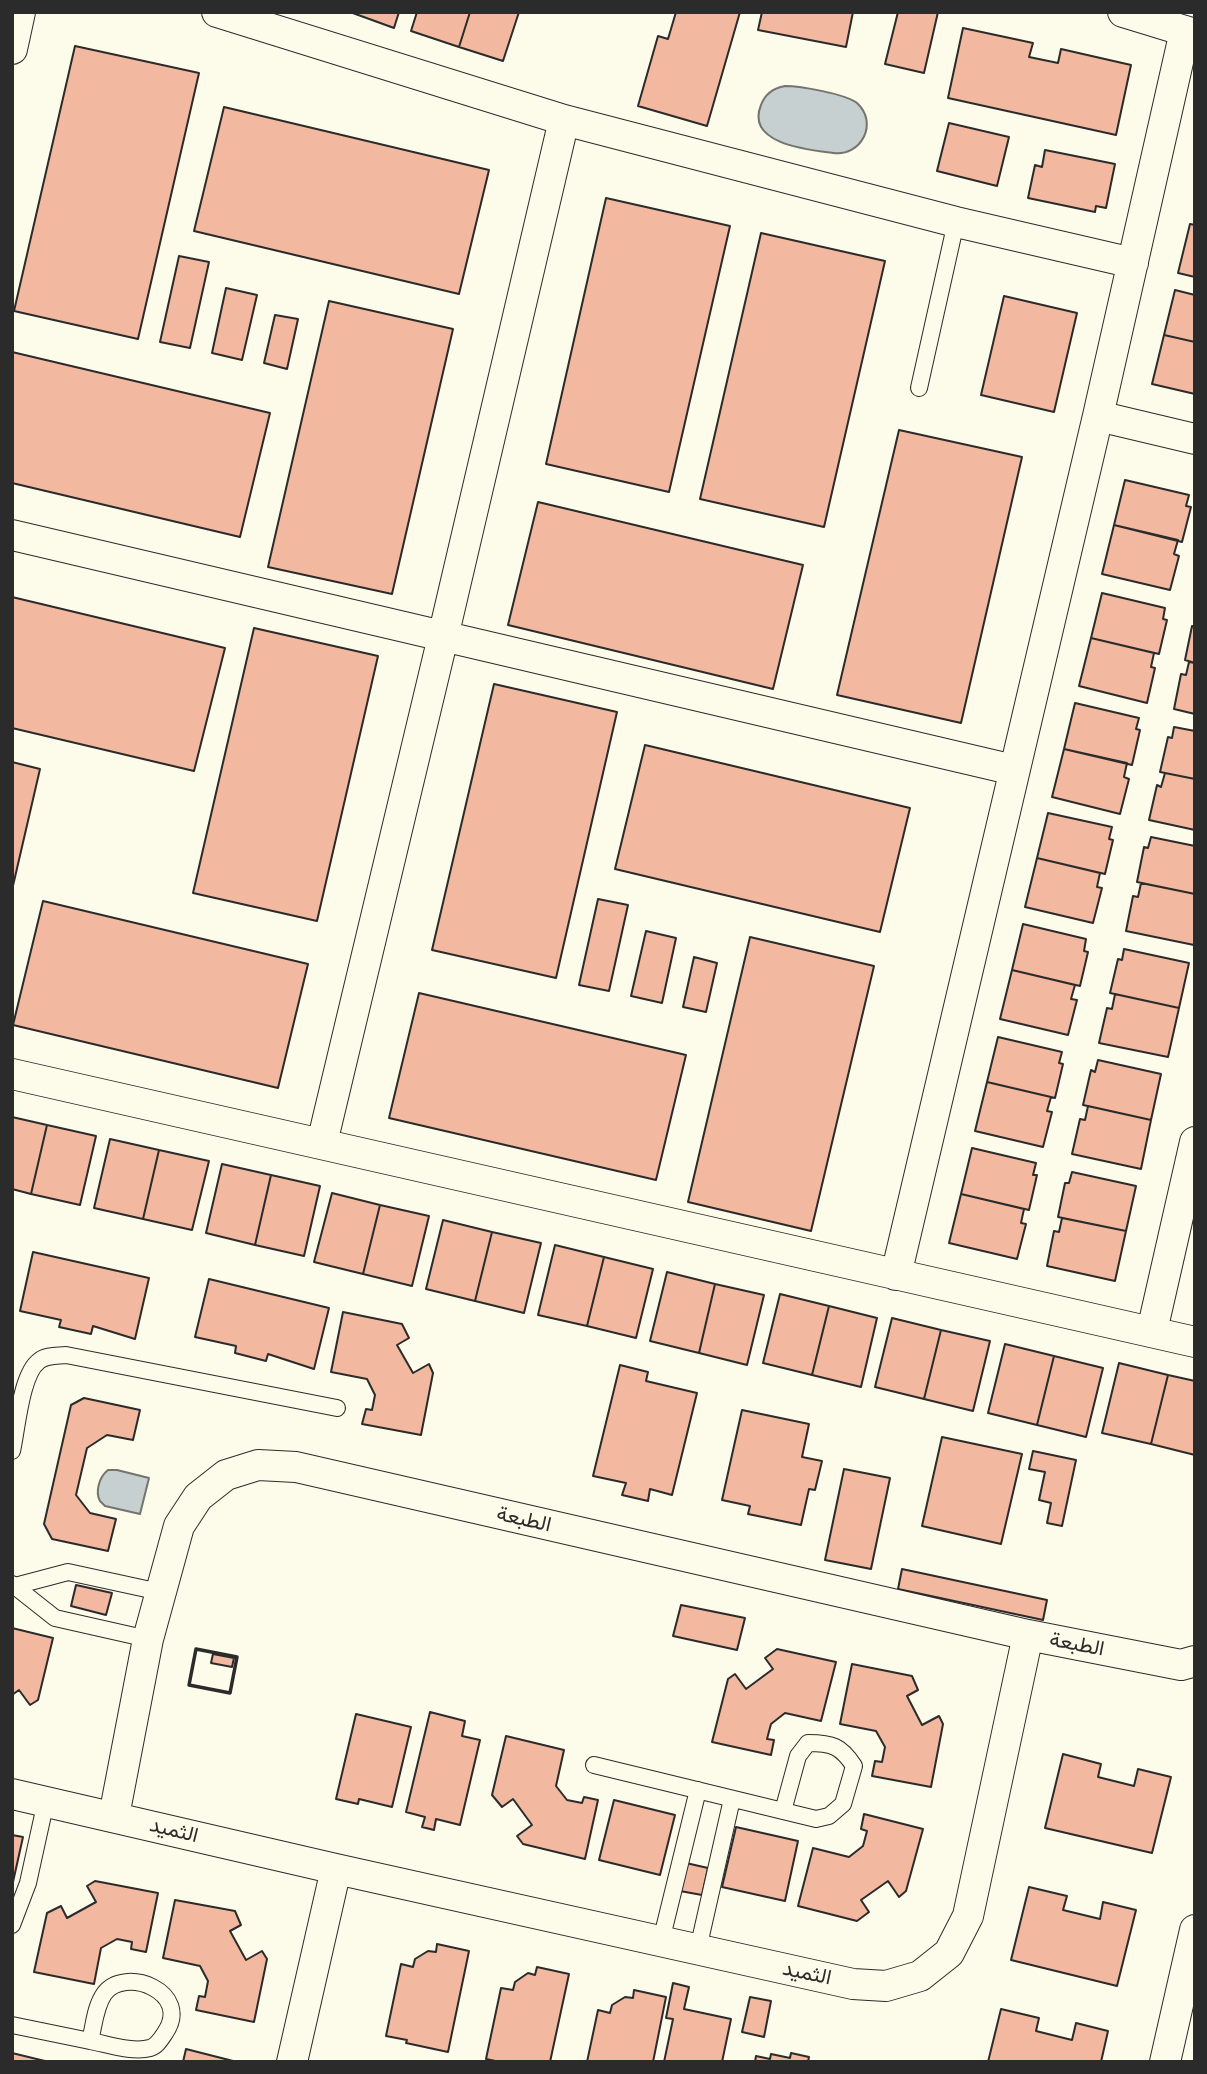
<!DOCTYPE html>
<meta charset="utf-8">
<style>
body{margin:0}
#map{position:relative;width:1207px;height:2074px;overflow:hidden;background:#fdfbea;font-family:"Asap Condensed",sans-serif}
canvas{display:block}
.frame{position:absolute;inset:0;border:14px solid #2b2b2b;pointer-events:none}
</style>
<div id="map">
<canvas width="1207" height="2074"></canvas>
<div class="frame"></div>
</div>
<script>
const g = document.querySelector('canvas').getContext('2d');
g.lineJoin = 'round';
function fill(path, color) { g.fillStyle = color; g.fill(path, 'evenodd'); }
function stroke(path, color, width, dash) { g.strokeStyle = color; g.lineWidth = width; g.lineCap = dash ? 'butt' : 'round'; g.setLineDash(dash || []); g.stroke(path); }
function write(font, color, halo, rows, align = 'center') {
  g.font = font + ' "Asap Condensed",Vazirmatn,sans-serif'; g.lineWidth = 5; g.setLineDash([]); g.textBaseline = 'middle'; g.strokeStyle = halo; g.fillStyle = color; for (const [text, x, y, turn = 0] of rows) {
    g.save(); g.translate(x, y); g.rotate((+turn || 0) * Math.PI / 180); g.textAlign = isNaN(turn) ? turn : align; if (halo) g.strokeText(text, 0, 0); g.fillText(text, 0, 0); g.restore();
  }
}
const water = new Path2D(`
 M785,86C800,86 846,94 857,103C879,123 861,157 833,153C809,150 745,144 761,105C765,94 774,88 785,86Z
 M108,1470H117L149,1478L140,1514L105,1506L100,1501C95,1492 99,1477 108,1470Z`);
const building = new Path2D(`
 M350,12H399L394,28Z
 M417,12H470L459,47L411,31Z
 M470,12H519L503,61L459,47Z
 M676,12H740L707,126L638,106L658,36L668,39Z
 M762,12H853L846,47L758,30Z
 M898,12H938L924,73L885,64Z
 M963,28L1033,43L1029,57L1058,63L1061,49L1131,65L1116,135L948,98Z
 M75,46L199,73L138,339L14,311Z
 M224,107L489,170L459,294L194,231Z
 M949,123L1009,137L997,186L937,171Z
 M1045,150L1115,164L1106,208L1096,206L1095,212L1028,198L1035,165L1042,167Z
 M606,198L730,226L669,492L546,464Z
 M1190,224L1195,225V277L1178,273Z
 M761,233L885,261L824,527L700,499Z
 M179,256L209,262L190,348L160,342Z
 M226,288L257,295L242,360L212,353Z
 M1175,290L1195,295V342L1164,335Z
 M1004,296L1077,313L1054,412L981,395Z
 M329,301L453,329L392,594L268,567Z
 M275,315L298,319L287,369L264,363Z
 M1164,335L1195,342V394L1152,384Z
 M12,352L270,413L240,537L12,483Z
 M899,430L1022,457L961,723L837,695Z
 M1125,480L1189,495L1186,506L1191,507L1182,542L1114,525Z
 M538,502L803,565L773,689L508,625Z
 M1114,525L1178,540L1174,554L1179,556L1170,590L1102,574Z
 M1102,593L1165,608L1163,619L1167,620L1159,654L1091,638Z
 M12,597L225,648L194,771L12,728Z
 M1192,626L1195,627V663L1185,660Z
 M254,628L378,656L317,921L193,893Z
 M1091,638L1154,653L1151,667L1155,668L1147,703L1079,686Z
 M1189,662L1195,663V714L1174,709L1181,674L1186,675Z
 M494,684L617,712L556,978L432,950Z
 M1075,703L1139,718L1136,729L1140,730L1132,765L1064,749Z
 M1174,727L1195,731V779L1160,772L1168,737L1172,738Z
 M645,745L910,808L880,932L615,869Z
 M1064,749L1127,763L1124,777L1129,779L1120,814L1052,797Z
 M12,762L40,769L12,890Z
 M1165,773L1195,779V830L1149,820L1157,785L1161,787Z
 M1048,813L1112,827L1109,839L1113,840L1105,874L1037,858Z
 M1151,837L1195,846V894L1137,882L1144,847L1148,848Z
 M1037,858L1100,873L1097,887L1102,888L1093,923L1025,907Z
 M1141,883L1195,894L1194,945L1126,931L1133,896L1138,897Z
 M598,899L628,905L609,991L579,985Z
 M43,901L308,964L278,1088L13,1025Z
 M1023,924L1086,939L1084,951L1088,952L1080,986L1012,970Z
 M646,931L676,938L662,1003L631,996Z
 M750,937L874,966L811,1231L688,1202Z
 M1124,949L1189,963L1179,1008L1110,993L1118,959L1122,960Z
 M694,957L717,963L706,1012L683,1007Z
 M1012,970L1075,985L1071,999L1077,1000L1068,1035L1000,1019Z
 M419,993L686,1055L656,1180L389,1118Z
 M1115,994L1179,1008L1168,1057L1099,1043L1107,1008L1112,1009Z
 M998,1037L1062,1052L1059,1063L1063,1064L1055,1098L987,1082Z
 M1098,1060L1161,1074L1151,1120L1083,1105L1091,1070L1095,1072Z
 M987,1082L1051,1097L1047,1111L1052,1112L1043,1147L975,1131Z
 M1088,1106L1151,1120L1141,1169L1072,1154L1080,1119L1085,1120Z
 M12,1117L47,1125L31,1194L12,1189Z
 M47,1125L96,1136L80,1205L31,1194Z
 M110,1139L159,1150L143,1219L94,1208Z
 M972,1148L1036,1163L1033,1175H1037L1029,1210L961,1194Z
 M159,1150L209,1161L192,1230L143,1219Z
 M222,1164L271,1175L255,1245L206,1233Z
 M1072,1172L1136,1186L1126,1231L1058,1217L1065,1183H1069Z
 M271,1175L320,1186L304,1256L255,1245Z
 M332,1193L380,1205L363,1274L314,1262Z
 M961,1194L1024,1209L1021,1223L1026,1224L1017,1259L949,1243Z
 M380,1205L429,1216L412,1286L363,1274Z
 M1062,1218L1126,1231L1115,1281L1047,1266L1054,1231L1059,1232Z
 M443,1220L492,1232L475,1301L426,1289Z
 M492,1232L541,1243L524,1313L475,1301Z
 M555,1245L604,1257L587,1326L538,1315Z
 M33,1252L149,1278L135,1339L93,1326L91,1334L59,1327L61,1320L20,1311Z
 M604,1257L653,1269L636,1338L587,1326Z
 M667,1272L715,1284L699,1353L650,1341Z
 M209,1279L329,1308L314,1369L268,1354L266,1361L235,1353L236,1346L195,1337Z
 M715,1284L764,1295L747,1365L699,1353Z
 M780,1294L829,1306L812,1375L763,1363Z
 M829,1306L877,1318L861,1387L812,1375Z
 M343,1312L402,1324L409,1338L397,1345L413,1373L429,1364L433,1373L421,1435L362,1424L366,1409L372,1410L375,1395L367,1379L331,1372Z
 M892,1318L941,1330L924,1399L875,1387Z
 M941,1330L990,1341L973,1411L924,1399Z
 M1005,1344L1054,1356L1037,1425L988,1413Z
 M1054,1356L1103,1368L1086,1437L1037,1425Z
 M1119,1363L1168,1375L1151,1444L1102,1433Z
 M620,1365L648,1372L646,1381L697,1393L672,1495L650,1489L648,1501L622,1495L626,1483L593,1476Z
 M1168,1375L1195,1381V1455L1151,1444Z
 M84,1398L140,1410L133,1440L107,1435L87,1448L76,1495L90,1513L116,1519L108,1551L52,1539L44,1524L71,1405Z
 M742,1410L809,1424L802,1457L822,1461L815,1490L809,1489L801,1525L748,1514L750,1506L722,1500Z
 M942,1437L1022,1454L1001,1544L922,1526Z
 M1033,1451L1076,1460L1062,1526L1047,1523L1051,1503L1039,1500L1045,1472L1029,1469Z
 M844,1469L890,1478L871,1569L825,1560Z
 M902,1569L1047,1600L1043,1620L898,1589Z
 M76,1585L112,1593L106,1615L71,1606Z
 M681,1605L745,1618L737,1650L673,1636Z
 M12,1628L53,1638L38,1700L30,1705L19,1690L12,1695Z
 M777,1649L836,1662L821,1721L785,1713L771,1724L767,1739L774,1740L771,1755L712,1742L728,1679L735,1674L746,1689L773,1669L765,1658Z
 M213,1654L234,1658L232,1667L211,1663Z
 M852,1664L912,1676L918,1690L907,1696L922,1725L939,1716L943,1724L931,1787L872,1776L875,1761L882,1762L885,1747L876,1731L840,1724Z
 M430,1712L465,1721L462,1736L480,1740L460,1825L436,1819L434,1830L422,1827L425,1817L406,1812Z
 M356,1714L411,1727L392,1807L359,1799L358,1804L336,1799Z
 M506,1736L564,1750L556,1786L567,1800L582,1803L584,1797L598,1800L585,1859L523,1844L517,1836L532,1825L513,1799L502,1807L492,1795Z
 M1063,1754L1101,1764L1098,1777L1134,1786L1138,1769L1171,1777L1152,1853L1045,1828Z
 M614,1800L675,1815L660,1875L599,1860Z
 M864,1814L923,1829L906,1891L899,1897L888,1881L861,1900L869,1912L857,1921L798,1906L813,1848L849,1857L863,1846L867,1831L861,1829Z
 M736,1827L798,1841L785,1901L722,1887Z
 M12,1835L23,1837L13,1882H12Z
 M686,1863L708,1868L702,1895L680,1891Z
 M95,1881L158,1893L146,1952L131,1949L132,1942L117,1939L101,1948L94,1984L34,1972L47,1913L61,1906L67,1918L96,1902L87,1886Z
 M1029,1887L1067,1896L1063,1910L1100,1919L1103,1902L1136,1910L1117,1986L1011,1960Z
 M175,1900L235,1911L241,1925L230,1931L246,1960L262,1951L267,1959L254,2022L196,2010L199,1996L205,1997L208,1981L200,1966L163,1958Z
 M437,1944L469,1951L448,2052L406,2043L407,2040L386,2036L401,1964L413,1967L415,1959L428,1951L436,1952Z
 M537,1967L569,1974L550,2062H500L486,2059L501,1988L513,1990L515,1982L528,1973L535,1975Z
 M673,1983L689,1987L684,2009L731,2019L722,2062H664L673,2019L666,2018Z
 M634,1990L666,1997L653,2062H587L598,2010L610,2013L612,2005L625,1997L633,1998Z
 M750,1997L771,2001L764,2037L742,2032Z
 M1001,2009L1039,2018L1036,2031L1072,2040L1076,2023L1108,2031L1101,2062H988Z
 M186,2049L237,2062H183Z
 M12,2053L49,2062H12Z
 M791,2053L809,2057L808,2062H755L756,2056L770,2059L771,2054L790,2058Z`);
const lane = new Path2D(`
 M919,388L956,222
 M12,1451C17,1429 21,1374 39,1361C46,1355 57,1356 66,1355L337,1408
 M12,1584L55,1618L148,1639
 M15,1586L68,1572L160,1592
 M594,1765L816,1819L829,1816L843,1804L854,1766C841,1746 832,1743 808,1743L798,1756L783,1811
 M12,1925L28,1883L46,1801
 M661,1941L698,1790
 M698,1949L732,1799
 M12,2025L90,2041C107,2044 133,2053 150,2048C157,2046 161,2039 165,2033C193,1992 124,1965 104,1994C95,2007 94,2026 90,2041`);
const street = new Path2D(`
 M217,12L564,120L956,222L1133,263
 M1123,12L1195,34
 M12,49L20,12
 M1098,416L1195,439
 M12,535L1014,770
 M12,1074L1195,1342
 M322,1143L443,637L564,120
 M896,1275L1098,416L1185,31
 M1152,1331L1195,1142
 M12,1794L336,1869L853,1984L886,1986L920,1976L949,1953L968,1916L1028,1635
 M114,1816L148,1639L179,1526L198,1497L226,1475L258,1465L296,1467L1028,1635L1181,1665L1195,1661
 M292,2062L336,1869
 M1165,2062L1195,1930`);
const wall = new Path2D(`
 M196,1649L237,1657L230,1693L189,1685Z`);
const streetNames = [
 ["الطبعة",524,1519,13],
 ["الطبعة",1077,1644,11],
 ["الثميد",174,1830,14],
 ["الثميد",807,1973,12]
];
fill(water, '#c7d0d0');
stroke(water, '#74746e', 2);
fill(building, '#f2b8a0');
stroke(building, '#2b2b2b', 2);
stroke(lane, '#2b2b2b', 18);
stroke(street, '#2b2b2b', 32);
stroke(lane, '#fdfbea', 16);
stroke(street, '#fdfbea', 30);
stroke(wall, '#2b2b2b', 3.5);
write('21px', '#2b2b2b', '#fdfbea', streetNames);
</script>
